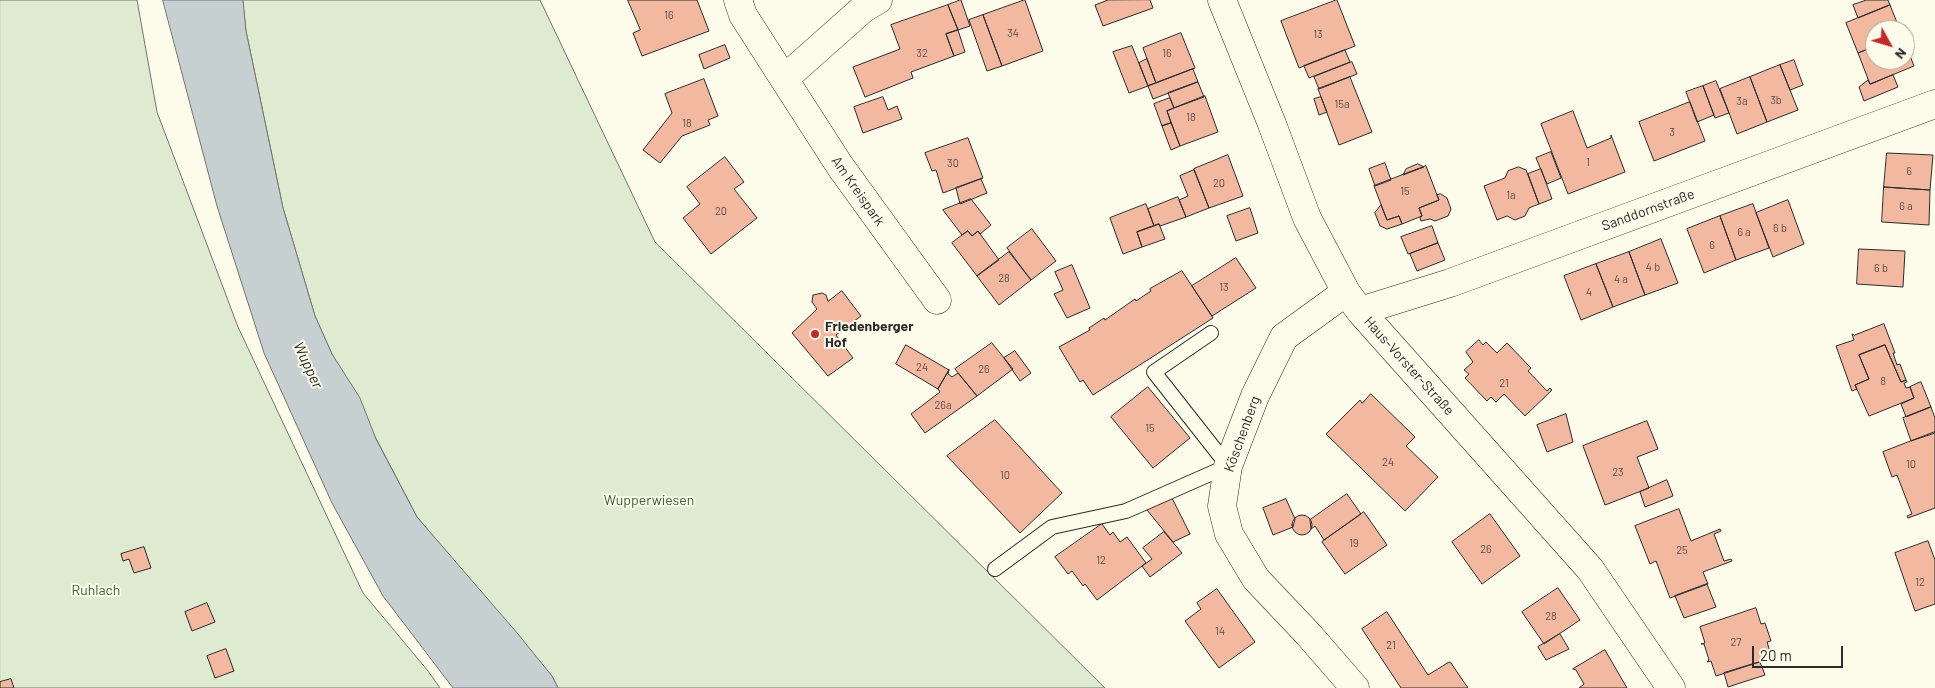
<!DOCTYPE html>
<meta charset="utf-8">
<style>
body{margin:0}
#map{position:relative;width:1935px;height:688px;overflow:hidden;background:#fdfbea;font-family:Barlow,sans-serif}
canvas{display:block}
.north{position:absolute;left:1865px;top:20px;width:50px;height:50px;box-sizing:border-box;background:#fdfbea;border:1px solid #a9a89e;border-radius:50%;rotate:129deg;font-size:14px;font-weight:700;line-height:20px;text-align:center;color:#2b2b2b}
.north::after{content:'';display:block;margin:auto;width:18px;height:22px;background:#c62828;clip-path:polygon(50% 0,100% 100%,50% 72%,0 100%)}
.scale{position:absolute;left:1752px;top:646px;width:91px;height:22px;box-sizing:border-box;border:2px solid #2b2b2b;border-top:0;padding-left:6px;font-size:15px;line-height:18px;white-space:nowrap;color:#2b2b2b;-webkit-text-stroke:4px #fdfbea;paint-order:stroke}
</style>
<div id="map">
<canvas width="1935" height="688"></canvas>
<div class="north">N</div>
<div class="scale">20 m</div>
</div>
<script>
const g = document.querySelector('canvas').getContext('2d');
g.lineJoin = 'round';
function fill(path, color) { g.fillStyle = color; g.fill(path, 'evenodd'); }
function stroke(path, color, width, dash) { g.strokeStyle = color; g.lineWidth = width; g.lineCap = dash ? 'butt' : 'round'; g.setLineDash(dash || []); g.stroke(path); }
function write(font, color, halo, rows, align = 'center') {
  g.font = font + ' Barlow,sans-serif'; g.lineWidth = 4; g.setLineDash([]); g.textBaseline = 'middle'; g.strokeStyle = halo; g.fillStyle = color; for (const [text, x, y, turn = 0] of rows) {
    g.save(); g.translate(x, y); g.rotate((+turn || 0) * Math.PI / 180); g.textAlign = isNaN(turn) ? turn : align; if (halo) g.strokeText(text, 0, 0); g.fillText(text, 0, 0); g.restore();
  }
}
const green = new Path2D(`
 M0,0H137L157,112L238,327L363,593L428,671L440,688H0Z
 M243,0H540L655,242L1105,688H558L552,676L417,517L332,354L315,316L283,208L246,31Z`);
const water = new Path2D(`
 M163,0H243L246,31L283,208L315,316L332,354L360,398L376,439L417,517L518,634L552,676L558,688H453L383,596L332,503L264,353L217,206Z`);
const building = new Path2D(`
 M628,0H697L709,31L642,56L633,33L640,30Z
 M961,0L970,26L958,30L948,5Z
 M1025,0L1043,51L1002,66L983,15Z
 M1150,0L1153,8L1103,26L1095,5L1108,0Z
 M1337,0L1355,46L1299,68L1281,21Z
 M1867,0H1888L1890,5L1858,18L1853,5Z
 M948,5L958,30L946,34L954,56L911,72L913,78L865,97L853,67L900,49L891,25Z
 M1890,5L1900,30H1875V46L1858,53L1846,23Z
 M983,15L1002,66L987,71L969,20Z
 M958,30L965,52L954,56L946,34Z
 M1181,33L1195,68L1156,83L1143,48Z
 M1905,43L1914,66L1870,84L1858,53L1875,46V60H1905Z
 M725,45L730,58L704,69L699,55Z
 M1132,46L1148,86L1129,93L1113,52Z
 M1345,50L1350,62L1309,78L1304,66Z
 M1147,59L1156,83L1148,86L1139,63Z
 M1794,60L1803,85L1790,90L1780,65Z
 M1352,62L1357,74L1319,89L1314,77Z
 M1780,65L1798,110L1767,122L1750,77Z
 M1193,69L1198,82L1153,99L1148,86Z
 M1893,75L1898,87L1864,101L1859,87L1868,80L1870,84Z
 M1350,77L1372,132L1339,145L1318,89Z
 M1750,77L1767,122L1737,134L1720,89Z
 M704,79L718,116L708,120L710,125L682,136L660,163L643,150L672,113L665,94Z
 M1716,81L1729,113L1715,118L1703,86Z
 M1198,82L1204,97L1174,108L1168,93Z
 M1703,86L1714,115L1697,122L1686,92Z
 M1205,96L1218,132L1180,146L1167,111Z
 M883,97L888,110L897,106L902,119L863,133L854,107Z
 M1321,97L1327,112L1319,115L1314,99Z
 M1170,98L1174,108L1167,111L1171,123L1162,126L1154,104Z
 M1690,102L1705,141L1654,161L1639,122Z
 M1573,111L1587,148L1611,138V135L1625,172L1568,194L1541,124Z
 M1171,123L1180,146L1171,150L1162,126Z
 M968,138L983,178L943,193L936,170L932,171L925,153Z
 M1551,152L1561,178L1547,184L1536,158Z
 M1887,153L1933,155L1930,190L1884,187Z
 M1228,155L1243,196L1209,208L1194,169Z
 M725,157L744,182L734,189L757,218L711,254L683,218L700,204L687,187Z
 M1385,163L1391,180L1375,186L1369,169Z
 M1418,164L1424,167L1403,175L1406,169Z
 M1426,166L1439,200L1419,208L1422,216L1402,224L1399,216L1387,220L1374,186Z
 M1519,167L1526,170L1539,204L1529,208L1525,216L1515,220L1507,216L1497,220L1484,186L1505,178L1508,171Z
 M1541,169L1552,199L1539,204L1528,174Z
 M1194,170L1209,208L1186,217L1179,200L1188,196L1180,176Z
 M981,179L987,193L960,204L956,188Z
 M1884,187L1930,190L1929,225L1882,222Z
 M1441,194L1447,198L1451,209L1448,216L1435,221L1430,219L1421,221L1420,217L1422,216L1419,208L1439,200L1437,195Z
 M1178,197L1186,217L1160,226L1159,224L1154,226L1148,209Z
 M971,199L991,225L980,234L978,231L972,236L968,231L962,235L943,210Z
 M1788,200L1804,244L1773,257L1756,213Z
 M1146,204L1154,226L1137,232L1142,247L1123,254L1110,218Z
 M1753,204L1769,248L1736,260L1720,216Z
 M1381,205L1387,220L1399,216L1402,224L1387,229L1380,226L1375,213Z
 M1250,208L1258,233L1236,241L1227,216Z
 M1720,216L1736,260L1704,273L1687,229Z
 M1159,224L1165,239L1142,247L1137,232Z
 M1432,226L1438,243L1408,254L1401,237Z
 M1032,229L1056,261L1031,280L1007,248Z
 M968,231L972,236L978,231L999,260L977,276L952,243Z
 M1661,239L1678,283L1645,295L1629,252Z
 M1438,243L1445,260L1417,271L1410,254Z
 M1859,249L1905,251L1903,287L1857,284Z
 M1009,252L1031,280L999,305L977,276Z
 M1629,252L1645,295L1613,307L1596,264Z
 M1236,258L1256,288L1212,316L1192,286Z
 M1596,264L1613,307L1581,320L1564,276Z
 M1072,265L1090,308L1067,318L1054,294L1063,290L1055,272Z
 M1182,271L1213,318L1093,395L1083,380L1080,382L1059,347L1090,330L1089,328L1104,318L1105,320L1135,299L1136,301L1151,291L1150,289Z
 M842,291L861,316L836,335L853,358L828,376L792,333L817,309L812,302L813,295L822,293L826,295L828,301Z
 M1884,324L1895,353H1893L1897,365L1900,364L1906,380L1901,382L1885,345L1859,355L1869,379L1855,385L1857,389L1852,391L1836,346L1854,340L1852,334L1854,335Z
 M1479,340L1483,345L1486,342L1497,353L1507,343L1531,368L1528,371L1547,391L1550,388L1552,390L1525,416L1504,394L1496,402L1491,397L1487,401L1465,378L1469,374L1464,370L1473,362L1466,352Z
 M992,343L1013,369L977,396L955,369Z
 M906,345L949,370L938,389L896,364Z
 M1885,345L1901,382L1906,380L1907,382L1904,383L1906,388L1910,387L1914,398L1869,416L1855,385L1869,379L1859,355Z
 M1015,351L1031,373L1020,381L1004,358Z
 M949,370L948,374L952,377L958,373L977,396L925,433L911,414L940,392L938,389Z
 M1921,382L1931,407L1906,417L1901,404L1914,398L1910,387Z
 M1148,387L1190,438L1153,468L1111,417Z
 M1371,394L1415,437L1406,446L1438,477L1405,511L1326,434L1360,400L1362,403Z
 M1931,407L1935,418V433L1911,441L1903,418Z
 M1566,414L1573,442L1547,452L1537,425Z
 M995,420L1062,493L1020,533L947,456Z
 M1647,421L1658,449L1637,457L1649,488L1605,505L1583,446Z
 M1935,432V508L1908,518L1907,516L1912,514L1897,475L1892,477L1883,452Z
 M1667,480L1673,496L1645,507L1640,492Z
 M1347,494L1361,514L1324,540L1315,526L1311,529L1310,520Z
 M1172,498L1190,534L1173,542L1147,510Z
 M1286,499L1295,519L1293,527L1273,535L1263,508Z
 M1679,509L1691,541L1720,529L1721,531L1714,534L1724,561L1731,559L1732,561L1703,572L1708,584L1670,598L1656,561L1650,564L1635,526Z
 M1364,512L1387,545L1345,574L1322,542Z
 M1490,514L1520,556L1482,584L1452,542Z
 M1292 525a10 10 0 1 1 20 0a10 10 0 1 1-20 0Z
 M1102,524L1110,535L1113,532L1120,542L1127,537L1146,563L1097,600L1085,584L1083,586L1072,571L1068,574L1055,557Z
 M1164,532L1182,553L1150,577L1142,566L1152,559L1143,548Z
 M1928,541L1935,560V604L1915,611L1895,553Z
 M144,547L151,568L134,573L129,559L123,561L121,554Z
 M1707,584L1716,607L1684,618L1675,596Z
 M1558,588L1580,620L1544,644L1522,612Z
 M1217,589L1255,642L1219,668L1185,621L1201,609L1197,603Z
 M207,603L215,622L192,631L185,612Z
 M1756,608L1761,624L1765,623L1771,641L1767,642L1772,658L1716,676L1711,661L1707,662L1709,660L1704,644H1701L1705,643L1700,627Z
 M1387,612L1428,675L1449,662L1451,663L1468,688H1401L1362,629Z
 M1560,634L1569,649L1546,660L1538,647Z
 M226,649L234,671L215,678L207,656Z
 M1605,650L1627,688H1579L1584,684L1576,670L1573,669Z
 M1760,662L1765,675L1728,687L1724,673Z
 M11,679L14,688H0V682Z`);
const lane = new Path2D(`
 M995,569L1052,527L1126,511L1228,466L1154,372L1211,333`);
const street = new Path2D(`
 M738,0L743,15L784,79
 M878,0L864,8L784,79L840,166L937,300
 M1222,0L1272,124L1307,218L1346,292L1360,311L1590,569L1671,688
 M1346,292L1284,337L1255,396L1228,466L1222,506L1229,534L1256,579L1309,635L1355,688
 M1360,311L1450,283L1935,104`);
const markers = [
 [815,334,5,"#c62828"]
];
const numberNames = [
 ["16",669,15],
 ["34",1013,33],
 ["13",1318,34],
 ["32",922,53],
 ["16",1167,53],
 ["3b",1776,100],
 ["3a",1742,101],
 ["15a",1342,104],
 ["18",1191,117],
 ["18",687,123],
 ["3",1672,132],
 ["1",1588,162],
 ["30",953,163],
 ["6",1909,171],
 ["20",1219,183],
 ["15",1405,191],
 ["1a",1511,195],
 ["6 a",1906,206],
 ["20",721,211],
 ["6 b",1780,228],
 ["6 a",1744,232],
 ["6",1712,245],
 ["4 b",1653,267],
 ["6 b",1881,268],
 ["28",1004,278],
 ["4 a",1621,279],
 ["13",1224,287],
 ["4",1589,292],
 ["24",922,367],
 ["26",984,369],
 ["8",1883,381],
 ["21",1504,383],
 ["26a",943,405],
 ["15",1150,428],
 ["24",1388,462],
 ["10",1911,464],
 ["23",1618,472],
 ["10",1005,475],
 ["19",1354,543],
 ["26",1486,549],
 ["25",1682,550],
 ["12",1101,560],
 ["12",1920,582],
 ["28",1551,616],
 ["14",1220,631],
 ["27",1736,642],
 ["21",1391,645]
];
const streetNames = [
 ["Am Kreispark",858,191,55],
 ["Sanddornstraße",1648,210,-20],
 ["Haus-Vorster-Straße",1409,366,48],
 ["Köschenberg",1242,434,-70]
];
const poiNames = [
 ["Friedenberger",825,326],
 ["Hof",825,342]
];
const parkNames = [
 ["Wupperwiesen",649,500],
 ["Ruhlach",96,590]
];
const waterNames = [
 ["Wupper",308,365,65]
];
fill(green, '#deebd1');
stroke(green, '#74746e', 1);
fill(water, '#c7d0d0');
stroke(water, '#74746e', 1);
fill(building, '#f2b8a0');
stroke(building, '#2b2b2b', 1);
stroke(lane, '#2b2b2b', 16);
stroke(street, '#2b2b2b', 29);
stroke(lane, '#fdfbea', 14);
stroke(street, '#fdfbea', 28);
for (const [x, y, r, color] of markers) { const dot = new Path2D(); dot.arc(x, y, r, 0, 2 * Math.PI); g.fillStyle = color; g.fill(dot); stroke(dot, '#fdfbea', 2); }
write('11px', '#5d4e48', null, numberNames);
write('14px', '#2b2b2b', '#fdfbea', streetNames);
write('bold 14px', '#2b2b2b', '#fdfbea', poiNames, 'left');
write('14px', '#34623c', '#fdfbea', parkNames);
write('italic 15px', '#2b2b2b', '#fdfbea', waterNames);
</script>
